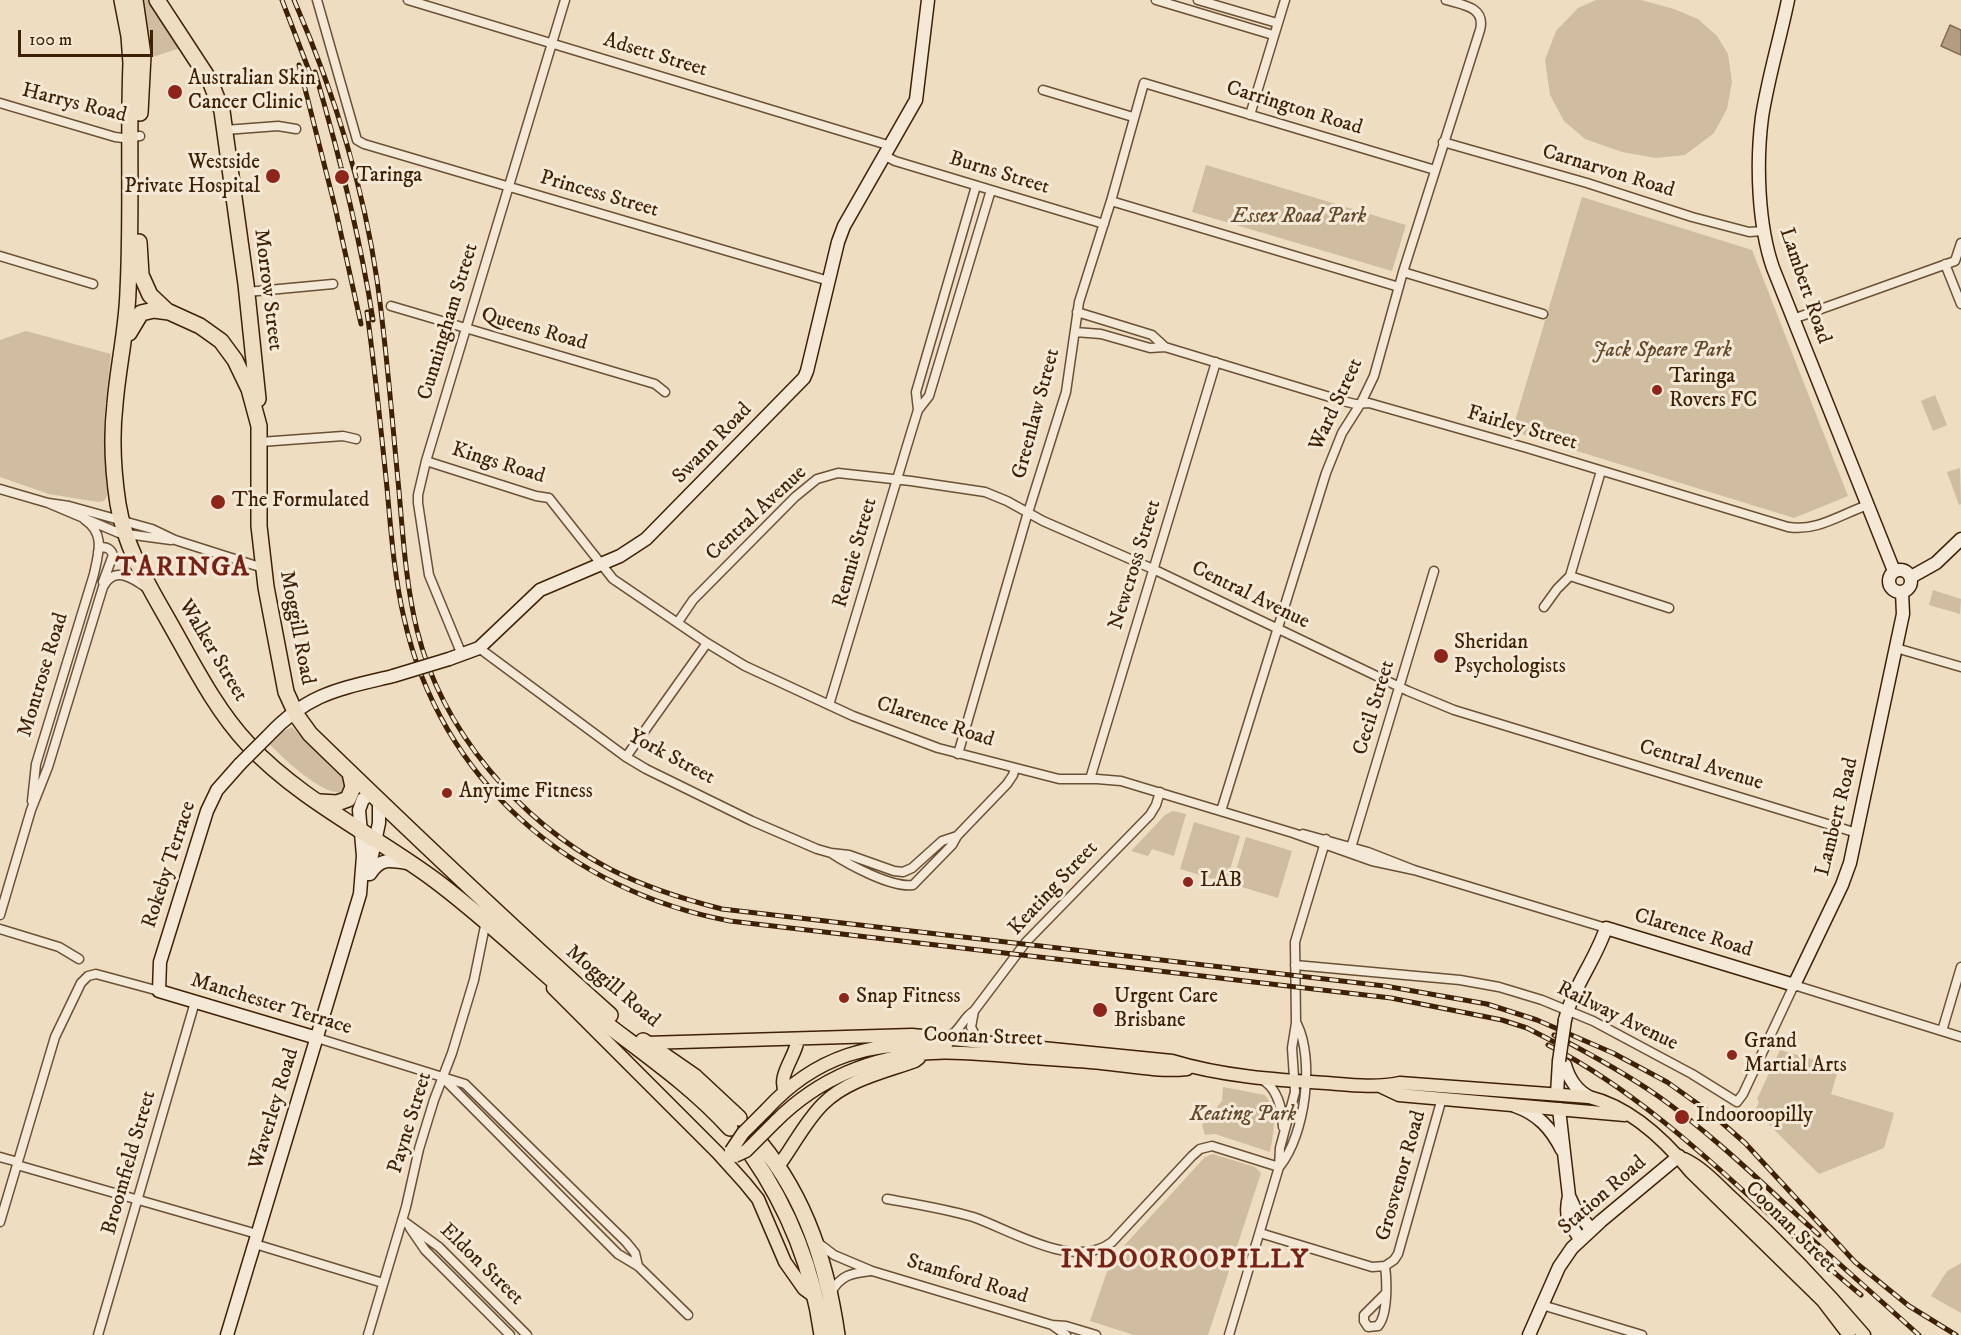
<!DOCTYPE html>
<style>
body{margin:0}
#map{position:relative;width:1961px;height:1335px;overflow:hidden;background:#eeddc0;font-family:"IM FELL DW Pica",serif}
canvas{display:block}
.scale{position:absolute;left:18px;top:30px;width:135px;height:27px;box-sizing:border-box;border:3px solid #3e2105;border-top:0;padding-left:8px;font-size:18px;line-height:21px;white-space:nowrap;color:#3e2105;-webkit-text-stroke:4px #f4e9d6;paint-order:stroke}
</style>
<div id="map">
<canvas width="1961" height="1335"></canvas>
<div class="scale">100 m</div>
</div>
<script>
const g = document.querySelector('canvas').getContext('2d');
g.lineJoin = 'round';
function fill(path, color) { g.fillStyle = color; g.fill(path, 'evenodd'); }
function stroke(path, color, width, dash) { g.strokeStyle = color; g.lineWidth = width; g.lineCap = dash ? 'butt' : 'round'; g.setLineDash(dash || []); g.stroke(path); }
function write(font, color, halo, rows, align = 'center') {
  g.font = font + ' "IM FELL DW Pica",serif'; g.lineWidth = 6; g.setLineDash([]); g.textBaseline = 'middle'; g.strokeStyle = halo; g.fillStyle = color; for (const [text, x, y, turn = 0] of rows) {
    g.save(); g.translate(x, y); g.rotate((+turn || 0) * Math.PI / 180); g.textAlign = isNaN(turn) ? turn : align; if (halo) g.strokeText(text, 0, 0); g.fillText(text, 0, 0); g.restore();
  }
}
const green = new Path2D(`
 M138,0H148L180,48L150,58Z
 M1596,0H1641L1674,9L1698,19L1717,36L1728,54L1732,82L1727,109L1714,133L1685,155L1656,158L1622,152L1585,139L1564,121L1550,95L1545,60L1556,31L1578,8Z
 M1206,165L1406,225L1392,271L1192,212Z
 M1582,197L1752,250L1848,496L1794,518L1512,431Z
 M26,331L111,354L104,421L107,496L104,501L98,502L49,494L0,477V340Z
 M1935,395L1947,425L1933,431L1921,401Z
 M1960,468L1961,504L1959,505L1947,472Z
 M1933,590L1961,599L1960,614L1929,605Z
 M292,727L344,778L346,782V794C339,791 334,793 328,790C306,780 287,761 270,745L282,732Z
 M1173,811L1186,814L1174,856L1152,849L1148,856L1131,851L1165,815Z
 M1194,822L1240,836L1226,883L1180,869Z
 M1246,837L1292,851L1278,898L1232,884Z
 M1780,1050L1839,1067L1831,1094L1894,1113L1884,1148L1819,1174L1755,1111L1759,1102L1757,1099Z
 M1223,1087L1265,1095C1278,1112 1274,1132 1270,1152L1215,1134L1205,1135L1202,1125L1222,1101Z
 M1213,1154L1255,1167L1261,1173L1208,1335H1134L1090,1321L1111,1260L1205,1157Z
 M1961,1263V1313L1931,1296L1947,1271Z`);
const water = new Path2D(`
 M1950,25L1961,30V55L1941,46Z`);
const street = new Path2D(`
 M317,0L357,140L364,144L829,281
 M408,0L891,146
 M1156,0L1273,35
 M1198,0L1277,23
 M1043,90L1133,117
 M0,103L115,137L123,138L140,136
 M1250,115L1285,0
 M225,130L278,126L296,129
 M1443,142L1587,183L1692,217L1749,232L1763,231
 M885,156L895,161L1104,224
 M1111,201L1399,287
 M0,256L93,284
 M1945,264L1961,304
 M1403,272L1543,314
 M247,292L333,284
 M391,306L655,384L665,392
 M1077,312L1152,335L1165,347
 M1793,319L1955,261L1961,243
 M1075,332L1101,334L1150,348L1165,347L1343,401L1355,404L1369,403L1527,448L1788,527C1817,532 1841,514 1868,505
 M918,410L929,396L991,190
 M260,442L343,436L356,439
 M426,461L536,496L549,498L613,579L707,643L745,666L853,716L938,748L1059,779H1097L1121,781L1293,833L1372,861L1414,870
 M0,489L48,503L119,533L171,540
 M48,503L69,506L152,529L175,540L263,568
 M98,552L100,548C106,546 111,549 113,555L103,582
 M1570,576L1669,608
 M1544,607L1557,589L1570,576L1601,471
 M678,622L693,600L795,497L817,479L838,473L911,481L985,492L1007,501L1043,521L1153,569L1408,691L1454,710L1857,833
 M479,648L626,757L646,769L752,821L817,849L831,853L849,855L894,871L903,872L912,868L942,841L957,836
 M1896,648L1961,667
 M462,655L429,575L418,503V495L426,461L565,0
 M829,705L910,436L918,410L916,392L976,186
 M958,754L1026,519L1066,392L1079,302L1111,201L1144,83L1435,170
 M626,757L707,643
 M1090,779L1216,362
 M32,801L36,764L94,574C98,554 106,534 85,520
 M1221,811L1326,473L1342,433L1361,403L1374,376L1403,272L1480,30C1486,7 1463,5 1446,0
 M1303,834L1368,852L1414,870L1606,928
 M1350,851L1434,571
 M831,853C849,865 892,888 913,885L952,845L957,836L1007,784L1013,775L1015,768
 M0,915L31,810L48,767L103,587C114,565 133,578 148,589
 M0,929L59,947L79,959
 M1295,965L1460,980L1499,987L1542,1000L1593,1021L1692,1074L1737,1102L1743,1094L1794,985L1961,1037
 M974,1011L971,1027L978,1041
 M1942,1031L1961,967
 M948,1037C960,1032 963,1017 974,1011L1026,942L1150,815L1156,805L1160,792
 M317,1038L465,1084L626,1242L635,1253L638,1266
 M443,1078L618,1254L638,1266L688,1315
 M1261,1079C1278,1088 1282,1108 1283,1127
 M0,1157L18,1162
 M17,1165L257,1234
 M1280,1166C1305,1135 1315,1060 1297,1024
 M887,1199C915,1204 946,1209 973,1217C1011,1230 1074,1271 1112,1242L1192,1156L1200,1149L1212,1146L1279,1167
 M402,1220L439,1247L527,1335
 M0,1222L55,1037L81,983L88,976L96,974L159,991
 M410,1228L425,1250L510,1335
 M1260,1233L1372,1267L1385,1266
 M817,1242L834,1255L872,1271L1052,1325L1066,1326L1096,1335
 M255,1244L383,1283
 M831,1293C840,1275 852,1273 871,1271
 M1386,1293L1364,1315V1321L1368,1327L1378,1326C1388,1315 1387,1281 1385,1266L1394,1260L1398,1254L1442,1098
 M1542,1305L1642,1335
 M1052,1325L1066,1335
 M98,1335L195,1002
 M368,1335L406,1207L419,1149L434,1100L452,1053L474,980L486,921
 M1229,1335L1279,1167L1280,1148L1295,1092L1292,1048L1296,1023L1295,942L1326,839`);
const secondary = new Path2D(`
 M1788,0C1780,39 1768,78 1762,117C1756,163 1758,225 1773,268L1894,571
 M1889 581a11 11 0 1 1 22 0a11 11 0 1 1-22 0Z
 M1911,577L1936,563L1961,539
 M449,659L479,648L540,590L620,556L646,539L804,378L807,371L838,242L844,226L916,100L928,0
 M268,736C308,693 339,689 393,676
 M240,764L217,790L207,811L160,962L159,991L317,1038
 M368,874L379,823V801
 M370,874C380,858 390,860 407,863
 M1565,1020C1573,987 1595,961 1606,928L1794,985L1842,885L1850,863L1903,614L1902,592
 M1565,1065C1569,1079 1576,1090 1589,1097
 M1557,1094L1559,1061
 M1515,1106C1538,1114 1551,1128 1562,1150
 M1559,1109L1569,1196C1564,1216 1569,1222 1580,1239
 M1569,1196L1576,1211L1591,1229
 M227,1335L360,894L363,856L359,810L363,799L372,794
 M1529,1335L1559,1267L1572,1248L1601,1221L1679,1156`);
const primary = new Path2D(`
 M553,988L718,1153L745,1183L758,1199L785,1262L804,1289L815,1297
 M646,1043L912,1035L1172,1061C1221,1076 1275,1080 1326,1083C1351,1085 1375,1088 1400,1083L1589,1097C1630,1107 1665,1140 1691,1172L1823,1301L1849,1335
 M1382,1087L1399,1095L1625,1115
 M785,1091C777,1076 796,1056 798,1039
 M766,1110C816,1055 874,1040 946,1045
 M776,1121C818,1079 872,1056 932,1053C958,1051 984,1055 1010,1056C1040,1059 1071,1060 1101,1063C1130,1066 1159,1072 1187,1069
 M1684,1159C1703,1168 1718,1185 1733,1199C1780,1242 1823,1287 1864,1335
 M777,1168C793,1147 804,1123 823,1104C847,1080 884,1072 915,1061L919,1058`);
const highway = new Path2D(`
 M122,0L129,36L131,63C128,139 132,215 128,291C127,329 118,366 115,404C111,438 113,471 118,504C125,547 147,583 168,620C192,662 215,709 248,744C299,799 372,834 432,878C481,914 524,956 570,995C623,1040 683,1076 730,1128
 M135,0L143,55L140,113
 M157,0L210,81L222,111L246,284L258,399
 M139,242L141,275L150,295L167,311L200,326L221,341L235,360L249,389L259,426V526L266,587L286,692L297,716L310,734C408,829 507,924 610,1015
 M129,333L141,313L154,310L169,312
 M320,802L337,803L348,799L353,787L350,773
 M643,1041L695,1077L739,1118
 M761,1144C806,1199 827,1265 837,1335
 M751,1154C789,1209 813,1269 822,1335`);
const rail = new Path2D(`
 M282,0L313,81
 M294,0C333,90 363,183 377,280C387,350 392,420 399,491C403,537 406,585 417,630C442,731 519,821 610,869C645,887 683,899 722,909L1385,986L1487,1004L1537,1020L1613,1053L1667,1082L1712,1114L1745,1143L1855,1262L1909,1306L1956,1335
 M299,65L335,207L361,324
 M315,72C339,154 360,236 373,320
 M367,312C375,370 381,429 387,488C391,531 394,575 404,618C440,780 570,891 730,921L1391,998L1502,1020L1527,1028L1560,1045
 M1554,1035C1590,1054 1625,1073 1658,1096C1716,1137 1767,1188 1819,1235
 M1548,1045C1668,1107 1757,1210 1861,1295
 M1806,1234L1919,1335`);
const secondaryBridge = new Path2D(`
 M393,676L449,659
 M240,764L268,736
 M1559,1061L1565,1020`);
const primaryBridge = new Path2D(`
 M731,1151L743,1133L766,1110
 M735,1156L746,1151L776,1121`);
const markers = [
 [175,92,8,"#8f2418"],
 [273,176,8,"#8f2418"],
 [342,177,8,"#8f2418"],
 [1657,390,6,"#8f2418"],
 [218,502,8,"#8f2418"],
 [1441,656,8,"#8f2418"],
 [447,793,6,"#8f2418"],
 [1188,882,6,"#8f2418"],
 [844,998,6,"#8f2418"],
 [1100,1010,8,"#8f2418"],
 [1732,1055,6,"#8f2418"],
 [1682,1117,8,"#8f2418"]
];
const streetNames = [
 ["Adsett Street",655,56,17],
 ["Harrys Road",74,104,14],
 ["Carrington Road",1294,109,17],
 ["Carnarvon Road",1608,172,17],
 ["Burns Street",999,174,17],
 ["Princess Street",599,195,16],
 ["Lambert Road",1804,286,71],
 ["Morrow Street",267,290,83],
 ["Cunningham Street",449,322,-73],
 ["Queens Road",534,330,16],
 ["Ward Street",1337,405,-65],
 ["Greenlaw Street",1037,414,-75],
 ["Fairley Street",1522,429,16],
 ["Swann Road",713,444,-46],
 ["Kings Road",498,464,17],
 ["Central Avenue",757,514,-43],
 ["Rennie Street",856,553,-74],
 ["Newcross Street",1136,565,-73],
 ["Central Avenue",1250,596,26],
 ["Moggill Road",296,628,79],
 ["Walker Street",212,651,59],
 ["Montrose Road",44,675,-73],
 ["Cecil Street",1375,708,-73],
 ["Clarence Road",935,723,18],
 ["York Street",671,758,28],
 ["Central Avenue",1701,766,17],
 ["Lambert Road",1838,817,-76],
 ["Rokeby Terrace",170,865,-72],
 ["Keating Street",1054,889,-47],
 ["Clarence Road",1693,934,17],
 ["Moggill Road",612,987,40],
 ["Manchester Terrace",271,1005,17],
 ["Railway Avenue",1617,1017,26],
 ["Coonan Street",983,1038,2],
 ["Waverley Road",275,1109,-73],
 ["Payne Street",411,1123,-73],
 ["Broomfield Street",130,1163,-74],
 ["Grosvenor Road",1402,1176,-74],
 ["Station Road",1603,1196,-41],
 ["Coonan Street",1790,1228,45],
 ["Eldon Street",481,1265,44],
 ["Stamford Road",967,1280,17]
];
const poiNames = [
 ["Australian Skin",188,80],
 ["Cancer Clinic",188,104],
 ["Westside",260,164,"right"],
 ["Private Hospital",260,188,"right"],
 ["Taringa",356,177],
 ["Taringa",1669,378],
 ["Rovers FC",1669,402],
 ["The Formulated",232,502],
 ["Sheridan",1454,644],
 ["Psychologists",1454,668],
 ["Anytime Fitness",459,793],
 ["LAB",1200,882],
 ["Snap Fitness",856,998],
 ["Urgent Care",1114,998],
 ["Brisbane",1114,1022],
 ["Grand",1744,1043],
 ["Martial Arts",1744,1067],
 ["Indooroopilly",1696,1117]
];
const parkNames = [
 ["Essex Road Park",1299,218],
 ["Jack Speare Park",1662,352],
 ["Keating Park",1243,1116]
];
const districtNames = [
 ["TARINGA",183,569],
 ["INDOOROOPILLY",1185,1261]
];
fill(green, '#d0bda0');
fill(water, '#b29d80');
stroke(water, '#846b4f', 1.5);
stroke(street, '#6a5034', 11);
stroke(secondary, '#3e2105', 15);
stroke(primary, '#3e2105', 15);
stroke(highway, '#3e2105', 18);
stroke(street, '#f4e9d6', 8);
stroke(secondary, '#f4e9d6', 12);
stroke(primary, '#eeddc0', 12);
stroke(highway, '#eeddc0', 15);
stroke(rail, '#3e2105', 5);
stroke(rail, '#f4e9d6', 3, [9]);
stroke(secondaryBridge, '#3e2105', 15, []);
stroke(primaryBridge, '#3e2105', 15, []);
stroke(secondaryBridge, '#f4e9d6', 12);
stroke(primaryBridge, '#eeddc0', 12);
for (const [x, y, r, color] of markers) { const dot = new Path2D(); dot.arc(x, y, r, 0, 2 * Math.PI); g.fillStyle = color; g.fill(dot); stroke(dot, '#f4e9d6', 2); }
write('21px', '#3e2105', '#f4e9d6', streetNames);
write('21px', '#3e2105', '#f4e9d6', poiNames, 'left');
write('italic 21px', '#62482c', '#f4e9d6', parkNames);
g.letterSpacing = '1.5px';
write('bold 27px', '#7a1f14', '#f4e9d6', districtNames);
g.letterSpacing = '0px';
</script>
